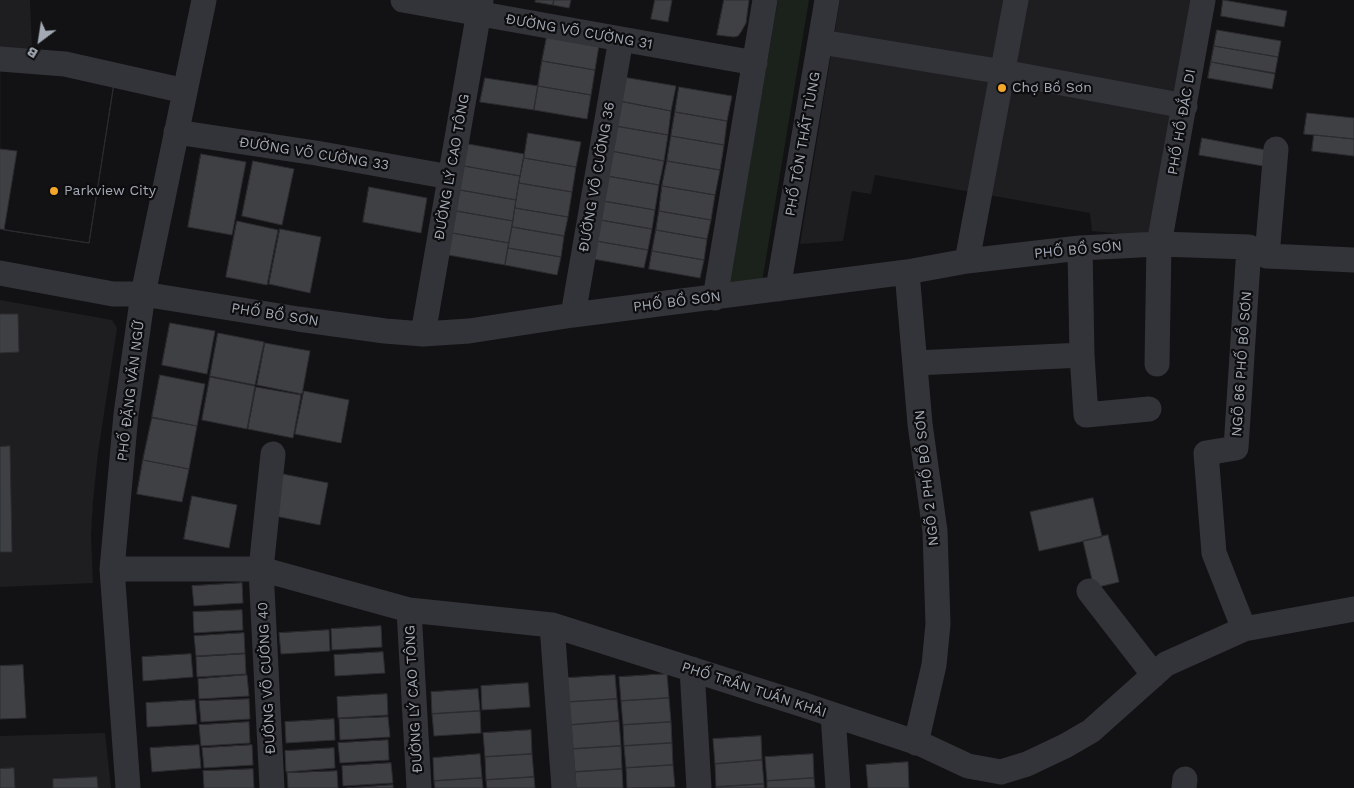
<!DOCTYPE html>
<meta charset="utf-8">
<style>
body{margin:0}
#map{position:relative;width:1354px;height:788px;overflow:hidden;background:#121214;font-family:"Work Sans",sans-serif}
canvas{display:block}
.north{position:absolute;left:15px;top:15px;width:50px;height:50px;-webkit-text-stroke:4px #0d0d0f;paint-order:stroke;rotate:211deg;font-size:14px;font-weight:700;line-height:20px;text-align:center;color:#a4aab5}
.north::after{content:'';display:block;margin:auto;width:18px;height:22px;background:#a4aab5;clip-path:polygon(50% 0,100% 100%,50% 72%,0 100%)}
</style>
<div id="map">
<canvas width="1354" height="788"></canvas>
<div class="north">B</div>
</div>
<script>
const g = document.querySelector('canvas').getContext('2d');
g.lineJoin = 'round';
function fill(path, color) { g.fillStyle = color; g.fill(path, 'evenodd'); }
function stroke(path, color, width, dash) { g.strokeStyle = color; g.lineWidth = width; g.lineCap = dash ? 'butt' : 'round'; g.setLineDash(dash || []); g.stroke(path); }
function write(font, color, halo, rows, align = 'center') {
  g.font = font + ' "Work Sans",sans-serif'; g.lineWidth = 4.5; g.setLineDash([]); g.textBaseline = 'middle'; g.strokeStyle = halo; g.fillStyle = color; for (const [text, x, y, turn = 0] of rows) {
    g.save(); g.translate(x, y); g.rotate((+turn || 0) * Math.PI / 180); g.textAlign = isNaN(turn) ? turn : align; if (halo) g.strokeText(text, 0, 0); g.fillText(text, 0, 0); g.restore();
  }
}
const built = new Path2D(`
 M0,0H30L32,48L0,50Z
 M840,0H1194L1152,237L1092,231L1090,213L875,175L871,194L852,191L843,241L800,244Z
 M0,300L112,320L117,328L98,453L93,501L91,535L93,583L0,587Z
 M105,733L111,788H0V736Z`);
const green = new Path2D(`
 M778,0H809L762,282L729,283Z`);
const building = new Path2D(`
 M536,0H554L553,5L535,2Z
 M554,0H571L569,8L553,5Z
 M655,0H672L668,22L651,19Z
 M724,0H749L746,23L741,32L738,36L734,37L717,35Z
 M1223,0L1287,11L1284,27L1221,16Z
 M1217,30L1281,41L1278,57L1214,46Z
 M547,36L599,45L595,70L542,61Z
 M1214,46L1278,57L1275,73L1211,62Z
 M542,61L595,70L591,95L538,86Z
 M1211,62L1275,74L1272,89L1208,78Z
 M0,65L114,83L89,243L4,230L17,151L0,149Z
 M0,65L114,83L89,243L0,229Z
 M623,77L676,86L671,111L619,101Z
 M485,78L538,86L534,110L480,102Z
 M538,86L591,95L587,119L534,110Z
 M679,87L732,96L727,121L675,112Z
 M619,101L671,111L668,135L615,126Z
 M675,112L727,121L724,145L671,136Z
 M1307,113L1354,118V139L1304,134Z
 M615,126L668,135L664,161L611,151Z
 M528,133L581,142L576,167L524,158Z
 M1314,135L1354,139V156L1312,151Z
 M671,136L724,145L720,170L667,161Z
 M1202,138L1266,150L1263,166L1199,155Z
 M468,144L524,154L520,176L464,166Z
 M611,151L664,161L659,185L607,176Z
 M201,154L246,162L232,235L188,227Z
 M524,158L576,167L572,192L519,183Z
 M253,161L294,169L282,225L242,216Z
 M667,161L720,170L715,195L662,186Z
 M464,166L520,176L516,200L460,190Z
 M607,176L659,185L655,210L603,201Z
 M519,183L572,192L568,217L515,208Z
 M662,186L715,195L711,220L659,211Z
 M369,187L427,198L421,233L363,222Z
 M460,190L516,200L513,221L456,211Z
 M603,201L655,210L652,229L600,220Z
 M515,208L568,217L564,236L512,227Z
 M456,211L513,221L509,243L452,233Z
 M659,211L711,220L707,239L656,230Z
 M600,220L652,229L648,250L596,241Z
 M237,221L278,230L267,285L226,277Z
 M512,227L564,236L561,257L508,248Z
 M280,229L321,237L310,293L269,284Z
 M656,230L707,239L704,260L652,251Z
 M452,233L509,243L505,265L448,255Z
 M596,241L648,250L644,268L593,259Z
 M508,248L561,257L557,275L505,265Z
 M652,251L704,260L700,278L649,269Z
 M0,314H18L19,352L0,353Z
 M170,323L215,331L207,374L162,365Z
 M218,333L264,342L255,385L210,376Z
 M265,343L310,351L302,394L257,385Z
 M160,375L205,384L197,426L152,417Z
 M210,377L255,386L247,429L202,420Z
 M256,387L301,395L293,438L248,429Z
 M304,391L349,400L341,443L295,434Z
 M152,418L197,426L189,469L143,460Z
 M10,446L12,552H0V447Z
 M143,460L189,469L182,502L137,494Z
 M283,474L328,483L320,525L275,516Z
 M192,496L237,505L229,548L184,539Z
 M1093,498L1102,537L1039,551L1030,512Z
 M1108,535L1119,582L1094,588L1083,541Z
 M242,583L243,603L194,606L192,586Z
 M242,610L243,630L194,633L193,612Z
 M381,626L382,647L332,650L331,629Z
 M329,630L330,651L281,654L279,633Z
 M244,633L245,653L196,656L194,636Z
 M383,652L385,673L335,676L334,655Z
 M191,654L193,677L143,681L142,657Z
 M245,654L246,674L197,677L196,657Z
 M23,665L26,718L0,719V666Z
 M667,674L669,698L621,701L619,677Z
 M247,675L249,696L199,699L198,679Z
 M615,675L617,699L569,702L567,678Z
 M528,683L530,707L482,710L481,686Z
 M478,689L480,711L432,714L431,692Z
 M387,694L388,715L338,718L337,697Z
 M669,698L671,722L623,725L621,701Z
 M249,699L250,719L201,722L199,701Z
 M617,699L619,721L571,725L569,702Z
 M195,700L197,724L147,727L146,703Z
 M480,711L481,733L434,736L432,714Z
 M388,717L390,737L340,740L339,719Z
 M334,719L335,740L286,743L285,722Z
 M619,721L621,746L573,749L571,725Z
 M249,722L250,743L201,746L199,725Z
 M671,722L672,743L624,746L623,725Z
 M531,730L532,754L485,757L483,733Z
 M761,736L762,760L715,764L713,739Z
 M388,740L389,760L340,763L338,743Z
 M672,743L673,765L626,768L624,746Z
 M199,745L201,768L152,772L150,748Z
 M252,745L253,765L204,768L202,748Z
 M621,746L622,769L575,772L573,749Z
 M334,748L335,768L286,772L285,751Z
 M480,754L482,778L434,781L433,758Z
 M532,754L534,777L486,780L485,757Z
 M813,754L814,778L767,781L765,757Z
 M762,760L764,784L716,787L715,764Z
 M908,762L909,788H868L866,765Z
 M391,763L393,783L343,786L342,766Z
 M673,765L675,787L627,788L626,768Z
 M14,768L15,788H0V769Z
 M253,769L254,788H204L203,771Z
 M622,769L623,788H576L575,772Z
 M337,771L338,788H288L287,773Z
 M97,777L98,788H53V779Z
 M534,777L535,788H487L486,780Z
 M482,778L483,788H435L434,781Z
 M814,778L815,788H767V781Z
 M764,784V788H716V787Z
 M393,785V788H347Z`);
const minor = new Path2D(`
 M403,0L755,63
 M821,42L1003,72L1185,106
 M0,59L65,64L185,91
 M176,132L316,153L450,177
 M1080,248L1082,355L1086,415L1149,409
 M1267,256L1276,149
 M967,261L1016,0
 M907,272L920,424L935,531L938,624L934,665L916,743
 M0,273L113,294H143L298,319L385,331L423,334L469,331L573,315L907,272L967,261L1080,248L1159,244L1249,247L1267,256L1354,260
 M778,289L827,0
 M715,298L765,0
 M573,315L621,39
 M423,334L481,0
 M916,363L1082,355
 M1157,364L1159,244L1203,0
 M112,569H261L409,610L552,625L804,705L921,744L968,766L1001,772L1027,764L1065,746L1091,731L1166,664L1244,629L1354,609
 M1089,591L1154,675
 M409,610L419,788
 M552,625L564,788
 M1244,629L1214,553L1206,453L1236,448L1249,247
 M692,669L699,788
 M833,715L838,788
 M128,788L112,569L126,414L143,294L204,0
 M272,788L261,569L273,454
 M1184,788L1185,779`);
const markers = [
 [1002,88,5,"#f4a62a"],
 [54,191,5,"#f4a62a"]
];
const streetNames = [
 ["ĐƯỜNG VÕ CƯỜNG 31",579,32,10],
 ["PHỐ HỒ ĐẮC DI",1182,122,-80],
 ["PHỐ TÔN THẤT TÙNG",803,144,-80],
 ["ĐƯỜNG VÕ CƯỜNG 33",314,154,9],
 ["ĐƯỜNG LÝ CAO TÔNG",452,167,-80],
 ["ĐƯỜNG VÕ CƯỜNG 36",597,177,-80],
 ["PHỐ BỒ SƠN",1078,250,-5],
 ["PHỐ BỒ SƠN",677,302,-7],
 ["PHỐ BỒ SƠN",275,315,9],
 ["NGÕ 86 PHỐ BỒ SƠN",1242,364,-86],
 ["PHỐ ĐẶNG VĂN NGỮ",131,391,-83],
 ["NGÕ 2 PHỐ BỒ SƠN",927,478,-96],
 ["ĐƯỜNG VÕ CƯỜNG 40",267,678,-93],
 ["PHỐ TRẦN TUẤN KHẢI",754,690,18],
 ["ĐƯỜNG LÝ CAO TÔNG",414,699,-93]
];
const poiNames = [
 ["Chợ Bồ Sơn",1012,88],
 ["Parkview City",64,191]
];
fill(built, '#1e1e21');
fill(green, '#1a221b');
fill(building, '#3e4044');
stroke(building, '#2c2c30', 1);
stroke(minor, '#333439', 25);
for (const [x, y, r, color] of markers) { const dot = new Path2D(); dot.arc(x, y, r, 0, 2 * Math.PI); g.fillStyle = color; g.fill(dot); stroke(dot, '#0d0d0f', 2); }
write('14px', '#a4aab5', '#0d0d0f', streetNames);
write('14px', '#a4aab5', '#0d0d0f', poiNames, 'left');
</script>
